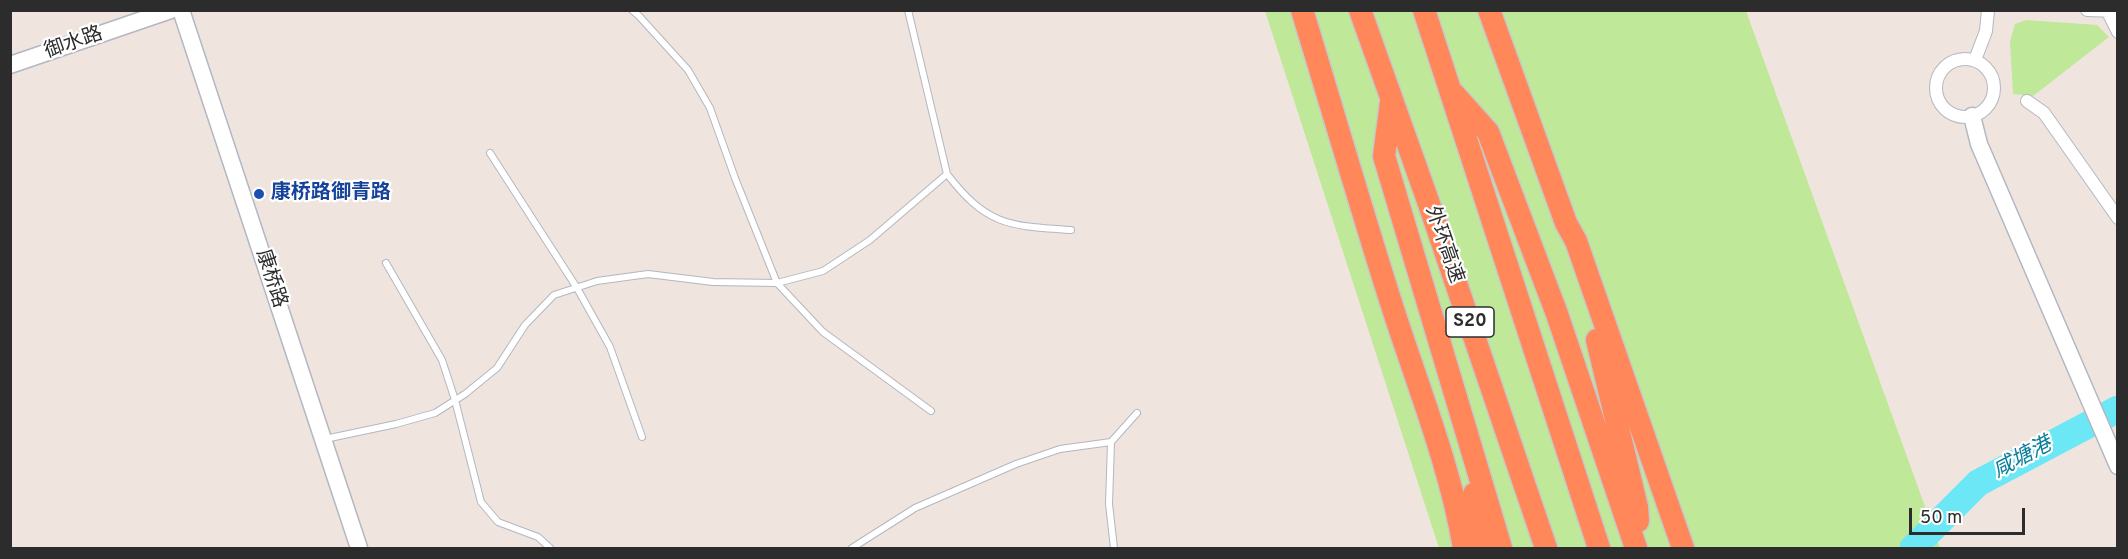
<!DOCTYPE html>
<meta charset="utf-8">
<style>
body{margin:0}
#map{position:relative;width:2128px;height:559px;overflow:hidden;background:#efe5de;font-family:Overpass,sans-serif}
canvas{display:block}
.frame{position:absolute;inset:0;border:12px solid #2c2c2c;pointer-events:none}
.scale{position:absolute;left:1909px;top:508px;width:116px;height:27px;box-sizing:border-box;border:3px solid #2c2c2c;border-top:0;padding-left:8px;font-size:18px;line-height:21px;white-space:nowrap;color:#2c2c2c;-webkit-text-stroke:4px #fff;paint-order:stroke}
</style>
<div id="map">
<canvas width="2128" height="559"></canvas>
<div class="frame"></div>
<div class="scale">50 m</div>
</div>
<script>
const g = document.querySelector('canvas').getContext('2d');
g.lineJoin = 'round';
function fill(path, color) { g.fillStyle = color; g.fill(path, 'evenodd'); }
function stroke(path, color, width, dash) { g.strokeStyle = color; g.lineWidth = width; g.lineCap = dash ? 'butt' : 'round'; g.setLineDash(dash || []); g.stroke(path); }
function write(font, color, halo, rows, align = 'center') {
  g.font = font + ' Overpass,"Noto Sans SC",sans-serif'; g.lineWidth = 4.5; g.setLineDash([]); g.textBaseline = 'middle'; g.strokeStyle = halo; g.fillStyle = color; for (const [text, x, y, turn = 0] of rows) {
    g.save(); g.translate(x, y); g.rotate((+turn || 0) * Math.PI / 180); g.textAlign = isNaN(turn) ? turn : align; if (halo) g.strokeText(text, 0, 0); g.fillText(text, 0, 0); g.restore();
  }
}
const green = new Path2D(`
 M1265,11H1746L1940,548H1439Z
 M2026,20L2097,25L2109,37L2033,96L2013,94L2010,41L2015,24Z`);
const river = new Path2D(`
 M1913,548L1978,483L2118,409`);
const lane = new Path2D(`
 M632,10L639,16L688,70L710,108L735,178L777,283L823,332L931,411
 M908,10L947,174C987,226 1009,226 1071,230
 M490,153L577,288L610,347L642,437
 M386,263L442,360L455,400L481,502L498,522L538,537L550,548
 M325,439L396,424L435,413L465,394L497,368L525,325L554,295L597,281L648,274L713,282L777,283L823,271L870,240L947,174
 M852,548L915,508L1016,464L1060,449L1111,442
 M1114,548L1109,504L1111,442L1137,413`);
const street = new Path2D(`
 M2087,10L2118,11
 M2108,12L2118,32
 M1936 88a29 29 0 1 1 58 0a29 29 0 1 1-58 0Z
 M1975,60L1986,31L1988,10
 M2027,101L2044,113L2118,218`);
const secondary = new Path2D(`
 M181,10L359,548
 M10,65L171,10
 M1972,116L1979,144L2118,466`);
const highway = new Path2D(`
 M1302,10C1333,111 1362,212 1394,312C1419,389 1451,469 1464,548
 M1360,10L1428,201L1546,548
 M1424,10L1599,548
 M1489,10L1566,223L1576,241L1683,548
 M1454,94L1488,132L1557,314L1636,548
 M1391,102L1384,156L1501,548
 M1597,340L1637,507L1638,521
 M1474,494L1479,548`);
const markers = [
 [259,194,6,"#1a4fb4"]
];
const shields = [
 [1470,322,48]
];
const shieldNames = [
 ["S20",1470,322]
];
const streetNames = [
 ["御水路",74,44,-19],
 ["外环高速",1443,245,71],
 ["康桥路",270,279,72]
];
const transitNames = [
 ["康桥路御青路",271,194]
];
const waterNames = [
 ["咸塘港",2023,459,-28]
];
fill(green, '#bfe898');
stroke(river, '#6ce7f6', 27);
stroke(lane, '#b2b7c1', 8);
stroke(street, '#b2b7c1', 14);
stroke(secondary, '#b2b7c1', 19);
stroke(highway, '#c8c8c8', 25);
stroke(lane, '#fff', 6);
stroke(street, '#fff', 12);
stroke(secondary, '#fff', 16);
stroke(highway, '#ff8759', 22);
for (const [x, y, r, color] of markers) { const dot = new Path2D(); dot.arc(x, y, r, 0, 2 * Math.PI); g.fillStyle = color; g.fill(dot); stroke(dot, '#fff', 2); }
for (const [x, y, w] of shields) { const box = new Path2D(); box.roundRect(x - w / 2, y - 15, w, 30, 4.5); g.fillStyle = '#fff'; g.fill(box); stroke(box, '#2c2c2c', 1.5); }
write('bold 18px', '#2c2c2c', null, shieldNames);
write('20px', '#2c2c2c', '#fff', streetNames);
write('bold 20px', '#164399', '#fff', transitNames, 'left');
write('italic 21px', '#067d99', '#fff', waterNames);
</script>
